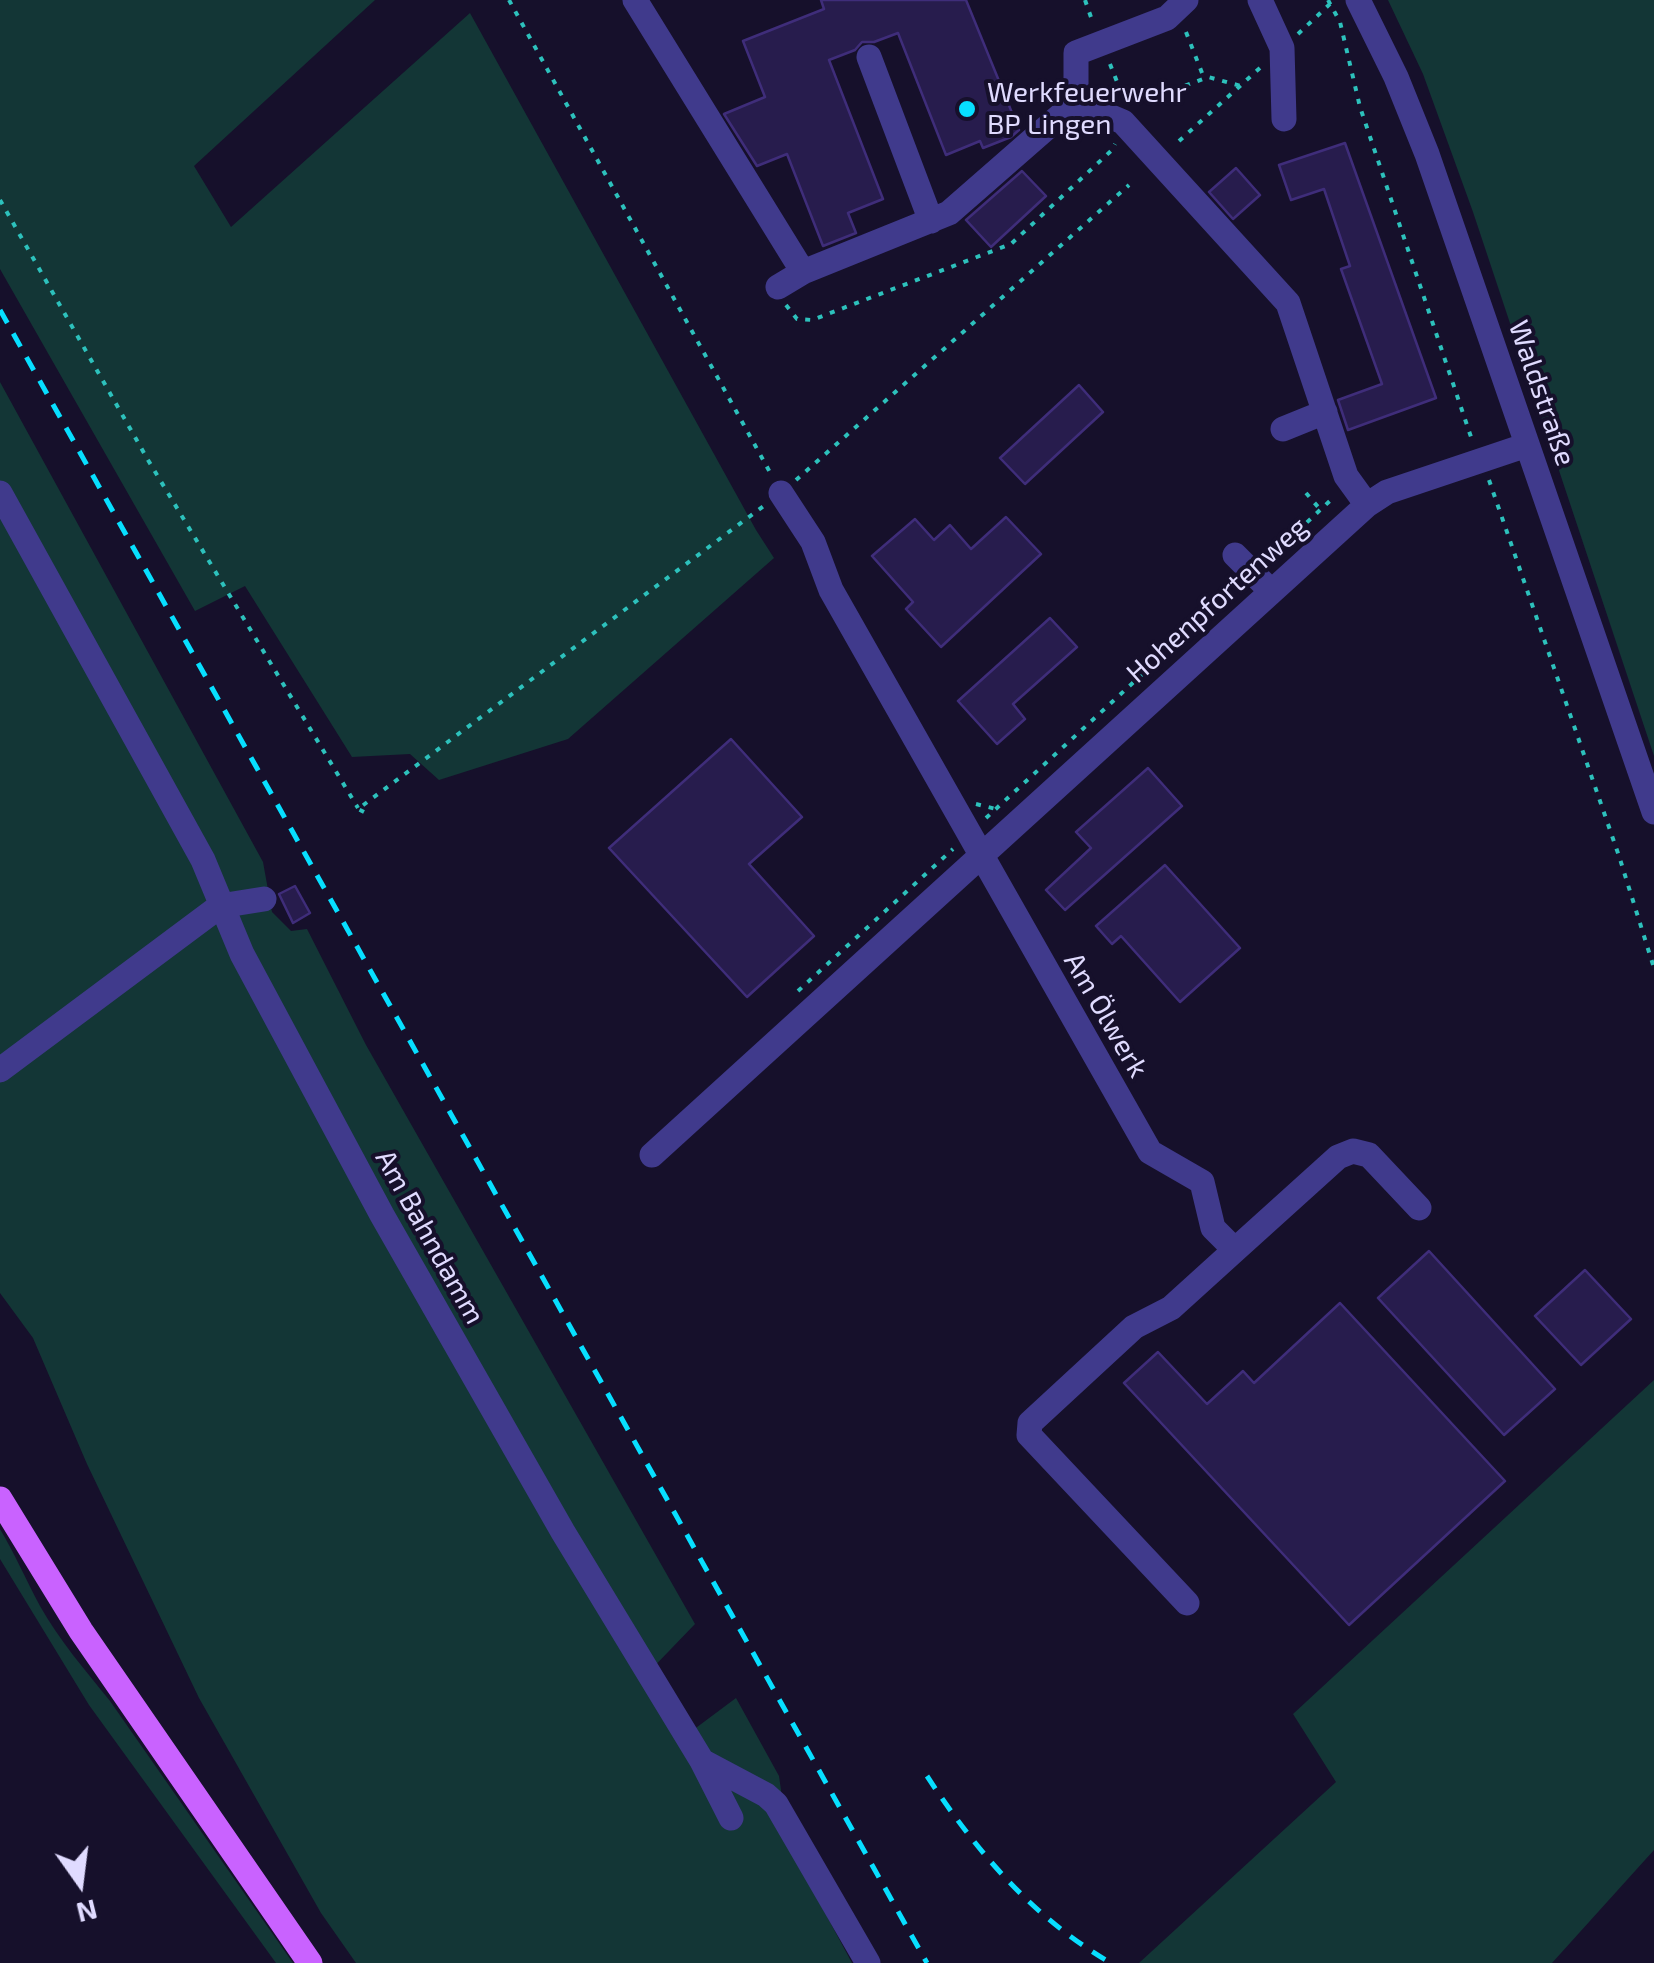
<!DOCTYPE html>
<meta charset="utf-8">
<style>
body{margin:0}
#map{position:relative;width:1654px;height:1963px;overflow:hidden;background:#16102b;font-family:"Exo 2",sans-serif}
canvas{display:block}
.north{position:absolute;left:30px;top:1833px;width:100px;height:100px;-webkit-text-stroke:8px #16102b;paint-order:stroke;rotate:166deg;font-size:28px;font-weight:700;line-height:40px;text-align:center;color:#e0dbff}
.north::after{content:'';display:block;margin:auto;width:35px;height:45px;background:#e0dbff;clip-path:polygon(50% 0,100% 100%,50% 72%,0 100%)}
</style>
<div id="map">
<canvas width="1654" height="1963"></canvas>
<div class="north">N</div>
</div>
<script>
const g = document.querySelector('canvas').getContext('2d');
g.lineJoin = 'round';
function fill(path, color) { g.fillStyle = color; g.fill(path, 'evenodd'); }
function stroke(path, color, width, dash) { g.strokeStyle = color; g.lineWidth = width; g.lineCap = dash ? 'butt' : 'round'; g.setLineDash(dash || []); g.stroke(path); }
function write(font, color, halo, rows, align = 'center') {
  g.font = font + ' "Exo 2",sans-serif'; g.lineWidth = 8; g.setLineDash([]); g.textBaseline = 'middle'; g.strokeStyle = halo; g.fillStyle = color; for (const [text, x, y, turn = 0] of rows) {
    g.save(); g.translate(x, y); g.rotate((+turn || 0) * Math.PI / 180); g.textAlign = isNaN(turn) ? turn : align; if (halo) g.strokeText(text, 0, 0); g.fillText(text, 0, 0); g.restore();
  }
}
const green = new Path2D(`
 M0,0H375L194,166L231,227L470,13L756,530L774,558L568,739L439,780L410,754L352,757L245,586L195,611L0,269Z
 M1388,0H1654V756L1473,212L1423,74Z
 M0,382L263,862L272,912L291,931L307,929L366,1045L695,1624L643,1678L677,1742L736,1698L779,1776L789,1846L852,1963H356L321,1913L199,1698L87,1464L33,1338L0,1293Z
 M1654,1380V1850L1552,1963H1139L1336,1782L1293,1714Z
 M0,1529C15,1554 26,1580 40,1606C59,1640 85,1670 110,1701L293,1963H276L89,1705L0,1559Z`);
const building = new Path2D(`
 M821,0H966L1019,130L1011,137L983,148L980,141L946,155L898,33L874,42H862L855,50L829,60L883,199L848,213L856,233L823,246L787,154L757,166L724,114L765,97L743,41L824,9Z
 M1345,143L1436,398L1348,430L1338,400L1382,384L1341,269L1350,266L1324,189L1291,200L1279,165Z
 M1236,168L1260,195L1233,219L1209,192Z
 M1022,171L1046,196L991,247L966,220Z
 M1079,385L1103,412L1025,484L1000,458Z
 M1006,517L1041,554L941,647L906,609L913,602L872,556L915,519L934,540L950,525L971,549Z
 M1050,618L1077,647L1013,704L1025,719L997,744L958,701Z
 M731,739L802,817L749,864L814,936L747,997L609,848Z
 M1148,768L1182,806L1065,910L1046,890L1091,848L1076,832Z
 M1165,865L1240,948L1180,1002L1121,936L1112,944L1096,926Z
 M295,886L310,913L293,923L279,894Z
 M1429,1251L1555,1389L1504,1435L1378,1298Z
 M1585,1270L1631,1319L1581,1365L1535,1316Z
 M1340,1303L1505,1481L1349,1625L1124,1383L1158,1352L1207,1404L1243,1371L1254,1383Z`);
const path = new Path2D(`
 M509,0L772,476
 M1085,0L1093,23
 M1328,0L1340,22L1360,107L1472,440
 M1186,32L1204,78
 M1298,34L1331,3
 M1110,64L1123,97
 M1161,95L1208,77L1241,86
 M1179,141L1261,67
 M0,200L148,460L358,808
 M786,305L797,319L812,320L1011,244L1112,150L1115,144
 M796,480L1129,185
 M1489,480L1619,856L1654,968
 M1306,493L1319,508
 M1269,558L1335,496
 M976,804L996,809
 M364,812L358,809L765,505
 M986,818L1236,588
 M798,991L953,849`);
const minor = new Path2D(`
 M635,0L803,272L949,213L1076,102V53L1167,18L1186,0
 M1260,0L1282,48L1284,119
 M1358,0L1396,77L1427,154L1654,812
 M869,57L931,221
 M1076,102L1123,122L1288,303L1346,476L1367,505
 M778,287L803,272
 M1283,429L1325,412
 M0,493L203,860L242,954L382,1215L563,1532L702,1761L766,1795L776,1804L868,1963
 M781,493L813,542L831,590L1150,1152L1202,1182L1213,1228L1235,1250L1338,1157L1353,1151L1369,1155L1419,1208
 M1235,555L1271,591
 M0,1070L220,906L264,899
 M652,1155L1367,505L1387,492L1527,445
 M1187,1603L1029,1435L1030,1423L1134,1327L1171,1308L1235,1250
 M702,1761L731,1818`);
const major = new Path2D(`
 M0,1499L81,1631L310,1963`);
const rail = new Path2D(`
 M0,310L927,1963
 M927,1776C976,1851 1033,1918 1111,1963`);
const markers = [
 [967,109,10,"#07dfff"]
];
const poiNames = [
 ["Werkfeuerwehr",987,93],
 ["BP Lingen",987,125]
];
const streetNames = [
 ["Waldstraße",1542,393,71],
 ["Hohenpfortenweg",1217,600,-42],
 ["Am Ölwerk",1106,1015,60],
 ["Am Bahndamm",430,1237,61]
];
fill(green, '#133636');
fill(building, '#271c4d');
stroke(building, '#3f2d7a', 2.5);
stroke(path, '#2dc1bc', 4, [5, 8]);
stroke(minor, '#403a8c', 25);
stroke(major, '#c962ff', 25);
stroke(rail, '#07dfff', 5, [15, 12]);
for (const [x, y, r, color] of markers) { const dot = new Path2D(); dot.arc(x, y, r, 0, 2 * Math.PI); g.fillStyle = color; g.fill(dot); stroke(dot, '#16102b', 4); }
write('28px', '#e0dbff', '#16102b', poiNames, 'left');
write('28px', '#e0dbff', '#16102b', streetNames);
</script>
